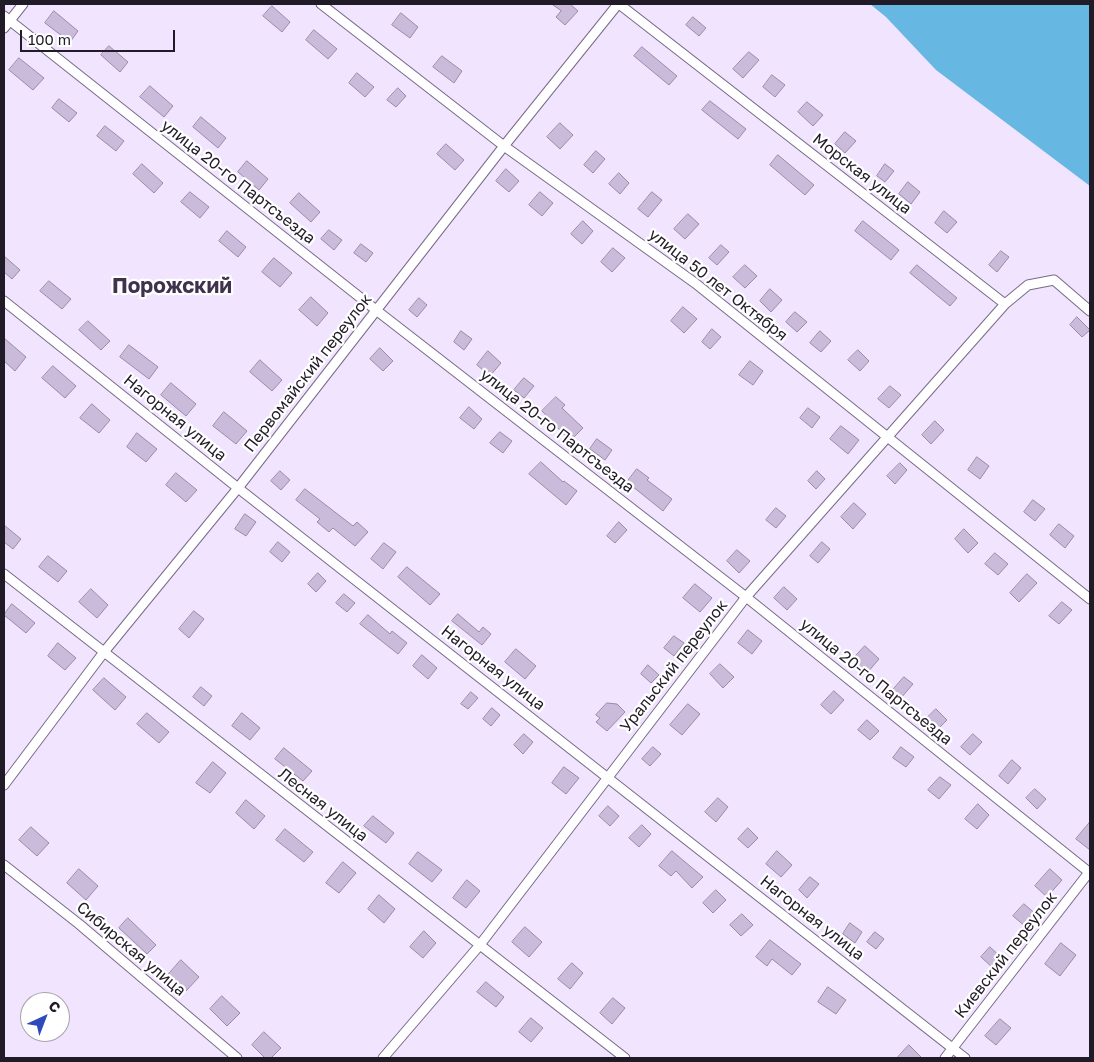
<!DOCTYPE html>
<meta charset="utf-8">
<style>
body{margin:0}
#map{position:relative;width:1094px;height:1062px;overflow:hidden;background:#f1e4ff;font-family:"Golos Text",sans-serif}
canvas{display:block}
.frame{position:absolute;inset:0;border:5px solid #211b27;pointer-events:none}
.north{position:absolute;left:20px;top:992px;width:50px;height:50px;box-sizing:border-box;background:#fff;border:1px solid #a6a4a9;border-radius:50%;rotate:43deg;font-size:14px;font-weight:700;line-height:20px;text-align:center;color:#211b27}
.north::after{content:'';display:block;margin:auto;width:18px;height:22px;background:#2d4bbb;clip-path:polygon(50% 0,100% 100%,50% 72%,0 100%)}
.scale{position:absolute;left:20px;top:30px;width:155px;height:22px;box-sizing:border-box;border:2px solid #211b27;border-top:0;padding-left:6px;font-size:15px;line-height:18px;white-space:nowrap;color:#211b27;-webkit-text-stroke:4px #fff;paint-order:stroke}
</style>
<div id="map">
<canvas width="1094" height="1062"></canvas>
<div class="frame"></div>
<div class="north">С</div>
<div class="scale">100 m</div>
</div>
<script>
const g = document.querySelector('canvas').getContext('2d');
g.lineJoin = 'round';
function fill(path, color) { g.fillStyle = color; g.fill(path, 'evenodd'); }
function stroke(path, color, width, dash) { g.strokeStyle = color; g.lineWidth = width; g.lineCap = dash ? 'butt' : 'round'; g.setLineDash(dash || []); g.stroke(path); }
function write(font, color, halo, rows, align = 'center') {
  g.font = font + ' "Golos Text",sans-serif'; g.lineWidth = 4.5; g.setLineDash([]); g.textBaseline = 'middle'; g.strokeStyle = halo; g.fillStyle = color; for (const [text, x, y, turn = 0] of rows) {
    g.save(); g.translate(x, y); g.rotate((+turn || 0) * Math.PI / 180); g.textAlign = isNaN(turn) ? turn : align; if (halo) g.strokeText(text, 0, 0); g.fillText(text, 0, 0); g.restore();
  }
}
const water = new Path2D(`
 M870,4H1090V186L936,70L886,17Z`);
const building = new Path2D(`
 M552,4H570L578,11L565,25L556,17L561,11Z
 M272,6L290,22L282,32L263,16Z
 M54,11L78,31L70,42L45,23Z
 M401,13L418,27L410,38L392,25Z
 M693,17L706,28L699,36L686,25Z
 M314,30L337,49L328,59L306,40Z
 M109,46L128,62L120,72L101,55Z
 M642,47L677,76L669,85L634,56Z
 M749,52L759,60L743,78L733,69Z
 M442,56L462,71L454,83L433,67Z
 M19,58L44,78L33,90L9,70Z
 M357,73L374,87L365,97L349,83Z
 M772,75L785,85L775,97L763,87Z
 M150,86L173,106L164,117L140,97Z
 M398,88L406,96L396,107L387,100Z
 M59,99L77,113L69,122L52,108Z
 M710,101L746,129L738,139L702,110Z
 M807,102L823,115L813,126L798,112Z
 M201,117L226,138L218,148L193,127Z
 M560,123L573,135L560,149L547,137Z
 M105,126L124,141L116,151L97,136Z
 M845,132L856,141L845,153L835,144Z
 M446,144L464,160L455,170L437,154Z
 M596,151L605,159L593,173L584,165Z
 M778,155L814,185L805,195L770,165Z
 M247,161L268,179L259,190L238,172Z
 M142,164L163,183L154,193L133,174Z
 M885,164L894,171L885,182L877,176Z
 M506,169L519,181L509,192L496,181Z
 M619,173L629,183L620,194L609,184Z
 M908,182L920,192L911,204L899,194Z
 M190,192L209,207L200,218L181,202Z
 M540,192L553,203L542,216L529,205Z
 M652,192L662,200L648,217L638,209Z
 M299,193L320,212L311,222L290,203Z
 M944,211L957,222L947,233L935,223Z
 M688,214L699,224L685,239L674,229Z
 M583,221L593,231L582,244L571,234Z
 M863,221L899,250L891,260L855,231Z
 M329,230L342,240L334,250L321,239Z
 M227,231L246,247L238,257L219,241Z
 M361,244L373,253L366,262L354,253Z
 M721,245L729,252L717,265L709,258Z
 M613,248L625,258L612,272L601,262Z
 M1001,251L1009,257L997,272L989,265Z
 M4,256L20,270L12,279L4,272Z
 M274,258L292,273L280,287L262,272Z
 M745,265L757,276L745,288L733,277Z
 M917,265L957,298L950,306L910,273Z
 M49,281L71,299L62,309L40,291Z
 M770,289L782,300L771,312L760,301Z
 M311,297L328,313L317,326L299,310Z
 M419,298L427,305L417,317L409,310Z
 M683,307L697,319L684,333L671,321Z
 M795,312L807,322L797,332L786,322Z
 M1077,317L1090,330L1082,337L1070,325Z
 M88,321L110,341L101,350L79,330Z
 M712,329L721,337L710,349L702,342Z
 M461,331L472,339L464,350L454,342Z
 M820,331L831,341L821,352L810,343Z
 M4,338L26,357L15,371L4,361Z
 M129,345L158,367L149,379L120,357Z
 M380,348L393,361L383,371L370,359Z
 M858,350L869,361L860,371L848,360Z
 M488,351L501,363L490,376L477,365Z
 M260,360L282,380L272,391L250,372Z
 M750,361L763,371L753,385L739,375Z
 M53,366L76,386L65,398L42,378Z
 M524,378L534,386L524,398L514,390Z
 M171,383L196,404L186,416L161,395Z
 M890,386L901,395L889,408L878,399Z
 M556,397L565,405L562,408L583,428L570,441L542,411Z
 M92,404L110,420L99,433L80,418Z
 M469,407L482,419L474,429L460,418Z
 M808,408L820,417L812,428L800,418Z
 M224,412L247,431L236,444L213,426Z
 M935,421L944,430L931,444L922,435Z
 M841,426L859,440L848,454L830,439Z
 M500,432L512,441L503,453L490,443Z
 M137,433L157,449L146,462L127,447Z
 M597,439L612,450L605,460L590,449Z
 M977,457L989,466L980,479L968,470Z
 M541,462L563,482L564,481L577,491L566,505L529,474Z
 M900,463L907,470L895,484L887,476Z
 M637,469L649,478L647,480L672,499L663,511L627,482Z
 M280,471L290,480L281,490L271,481Z
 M817,471L825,479L816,489L808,481Z
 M176,473L197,490L186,502L166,485Z
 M305,489L353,526L357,522L368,532L355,546L333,528L329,532L317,522L320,519L296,500Z
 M1033,500L1045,509L1035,521L1024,512Z
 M854,503L866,514L853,529L841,517Z
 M776,508L786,516L776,528L766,520Z
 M245,514L256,522L246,536L235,529Z
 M619,522L627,530L615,543L607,536Z
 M1059,524L1074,536L1065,548L1050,535Z
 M4,525L21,539L13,549L4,542Z
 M964,529L978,543L968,553L955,539Z
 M278,542L290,552L282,562L270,552Z
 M822,542L830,549L818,563L810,556Z
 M384,543L396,552L383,569L371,559Z
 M737,550L750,561L739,573L727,561Z
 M995,553L1008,564L998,575L985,564Z
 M48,556L67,571L58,582L39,567Z
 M407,567L440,594L430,605L398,577Z
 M318,573L326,581L316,592L308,584Z
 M1027,574L1037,583L1019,602L1010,593Z
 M695,584L712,598L700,612L683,598Z
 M784,587L797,599L787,610L774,598Z
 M91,589L108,605L97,618L79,602Z
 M344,594L355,603L347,612L336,603Z
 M1062,602L1072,610L1059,624L1049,616Z
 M12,604L35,623L26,633L4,615Z
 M194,611L204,619L189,638L179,629Z
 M458,614L479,632L483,627L491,634L482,645L452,621Z
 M368,615L390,634L392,631L407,643L398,654L360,624Z
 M748,630L762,641L752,654L738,643Z
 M674,636L684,643L674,656L664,648Z
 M58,643L76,658L65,670L48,656Z
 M865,646L879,659L867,673L852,660Z
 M516,649L536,666L525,679L505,662Z
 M422,655L437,668L428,679L413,666Z
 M720,664L734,677L723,688L710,674Z
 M648,665L659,675L651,683L641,674Z
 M904,677L913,684L901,698L892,691Z
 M104,678L126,697L115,710L93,690Z
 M201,687L212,696L204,706L193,697Z
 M834,691L844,700L831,714L821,705Z
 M471,692L478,698L468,709L461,704Z
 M607,703L617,704L625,712L607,731L596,722L600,718L596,715Z
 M688,704L700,714L682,735L670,725Z
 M492,708L500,715L491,726L483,719Z
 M936,709L947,720L938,729L927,718Z
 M147,713L169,732L159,743L137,724Z
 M242,713L260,728L250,740L232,726Z
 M867,720L879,731L870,740L858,730Z
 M524,734L533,742L523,754L514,745Z
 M973,734L982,742L970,755L961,747Z
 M653,747L661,754L650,766L642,759Z
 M901,747L914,757L906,767L893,758Z
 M284,748L312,771L303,781L275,759Z
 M1012,760L1021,768L1008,784L999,776Z
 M213,762L226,773L210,793L196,783Z
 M564,767L579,778L566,794L552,783Z
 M940,777L951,785L939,799L928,790Z
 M1035,789L1046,799L1037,809L1026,798Z
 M718,798L728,807L716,822L705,812Z
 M246,800L265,816L254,829L236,813Z
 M978,804L989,815L977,829L965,819Z
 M608,806L619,816L610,826L599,816Z
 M373,816L394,833L386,843L364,826Z
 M1090,822V850L1076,839Z
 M642,825L651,834L639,847L629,838Z
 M31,827L49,843L37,856L19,840Z
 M748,828L758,838L748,848L738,839Z
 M285,829L313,852L304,862L276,840Z
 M672,851L703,877L692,888L676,871L671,876L659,866Z
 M777,851L792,865L781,877L766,864Z
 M418,852L442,870L432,882L409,864Z
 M343,862L356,873L339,893L326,883Z
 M79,869L98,886L86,900L67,883Z
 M1050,869L1062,880L1047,897L1035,886Z
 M810,877L819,884L807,898L799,890Z
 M467,880L480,891L466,908L453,898Z
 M716,890L726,900L713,913L703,903Z
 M379,895L395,909L384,923L368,909Z
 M1024,904L1037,915L1026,927L1013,916Z
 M742,914L753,925L741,936L730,925Z
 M128,918L156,945L147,954L119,928Z
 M850,923L862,932L855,943L843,934Z
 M525,927L542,942L529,957L512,942Z
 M424,931L436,943L423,958L410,947Z
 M875,932L884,939L876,949L867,942Z
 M770,940L801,964L792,975L772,959L767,966L756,957Z
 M1061,943L1076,955L1060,976L1045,964Z
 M990,947L1002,958L993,968L981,957Z
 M181,960L199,977L186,991L168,975Z
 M572,963L583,973L570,989L558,979Z
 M486,982L504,997L496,1007L477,992Z
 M828,987L846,1000L836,1014L818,1002Z
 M222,996L240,1013L227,1026L210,1009Z
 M613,998L625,1008L612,1024L600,1013Z
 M531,1018L543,1028L531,1042L519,1032Z
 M1000,1019L1011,1028L996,1045L985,1036Z
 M264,1032L281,1048L271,1058H265L252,1045Z
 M909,1045L922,1058H897Z`);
const street = new Path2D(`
 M321,4L504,146L695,283L1090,599
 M619,4L1005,304L1028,285L1054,280L1090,311
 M4,16L376,310L746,597L1090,873
 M4,28L23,4
 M4,301L238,488L965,1058
 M4,574L625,1058
 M4,785L104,652L238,488L504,146L618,4
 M4,865L79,924L237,1058
 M383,1058L479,946L746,597L1005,304
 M945,1058L1090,871`);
const streetNames = [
 ["Морская улица",862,174,38],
 ["улица 20-го Партсъезда",238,182,38],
 ["улица 50 лет Октября",718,285,38],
 ["Первомайский переулок",308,373,-52],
 ["Нагорная улица",175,418,39],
 ["улица 20-го Партсъезда",557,431,38],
 ["Уральский переулок",674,666,-52],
 ["Нагорная улица",493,668,38],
 ["улица 20-го Партсъезда",876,682,39],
 ["Лесная улица",323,805,38],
 ["Нагорная улица",812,918,38],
 ["Сибирская улица",131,949,40],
 ["Киевский переулок",1006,955,-52]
];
const districtNames = [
 ["Порожский",172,286]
];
fill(water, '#67b7e3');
fill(building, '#cbbbdb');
stroke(building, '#9a8aa9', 1);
stroke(street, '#796a87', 11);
stroke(street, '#fff', 9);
write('16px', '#211b27', '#fff', streetNames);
write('bold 21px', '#40324d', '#fff', districtNames);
</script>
